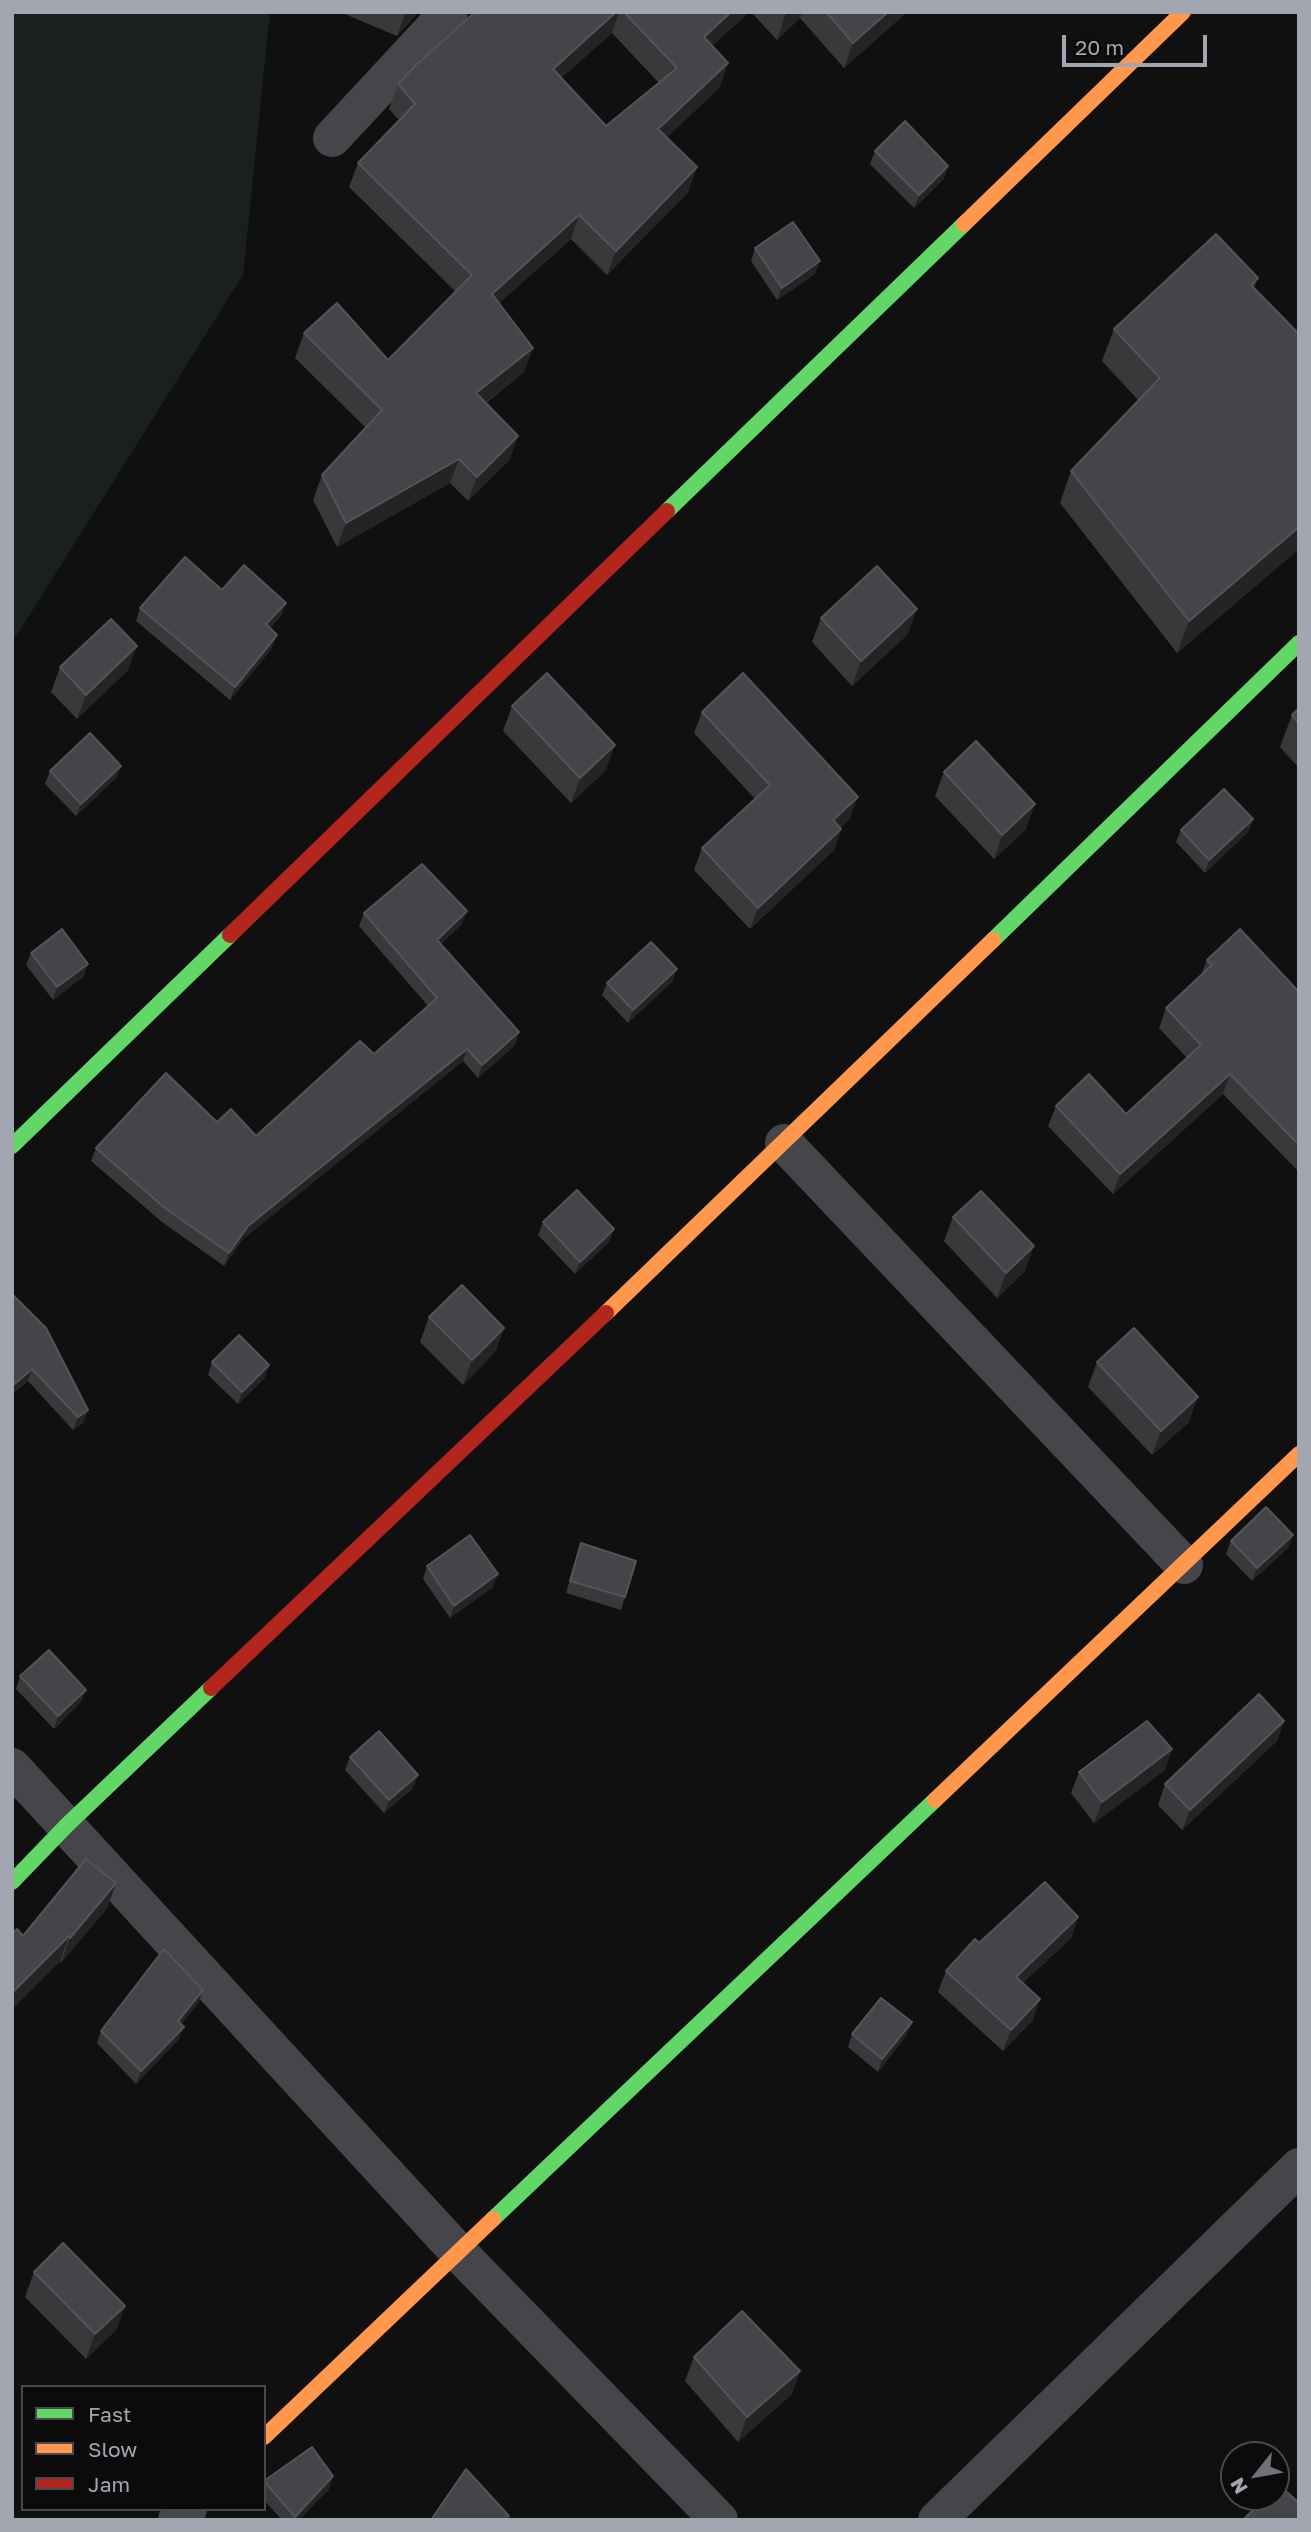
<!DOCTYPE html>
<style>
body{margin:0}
#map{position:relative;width:1311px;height:2532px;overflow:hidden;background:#101011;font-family:"Golos Text",sans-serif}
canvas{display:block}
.frame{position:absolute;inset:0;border:14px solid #a2a6b1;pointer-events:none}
.legend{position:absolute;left:21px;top:2385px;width:245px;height:126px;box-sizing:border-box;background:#0b0b0c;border:2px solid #47494e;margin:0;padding:9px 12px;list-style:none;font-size:21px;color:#a2a6b1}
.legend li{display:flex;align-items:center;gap:14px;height:35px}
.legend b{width:35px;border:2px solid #47494e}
.north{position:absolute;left:1220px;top:2441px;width:70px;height:70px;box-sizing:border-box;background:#0b0b0c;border:2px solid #47494e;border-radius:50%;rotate:239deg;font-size:19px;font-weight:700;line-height:28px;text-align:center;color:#a2a6b1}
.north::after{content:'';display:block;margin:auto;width:24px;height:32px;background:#6f7279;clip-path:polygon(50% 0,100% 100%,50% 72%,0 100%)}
.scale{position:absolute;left:1062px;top:35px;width:145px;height:32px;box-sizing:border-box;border:4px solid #a2a6b1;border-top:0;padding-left:9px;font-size:21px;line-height:24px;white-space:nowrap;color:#a2a6b1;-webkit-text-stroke:5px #0b0b0c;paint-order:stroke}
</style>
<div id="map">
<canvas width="1311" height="2532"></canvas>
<div class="frame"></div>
<ul class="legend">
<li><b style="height:9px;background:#63d668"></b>Fast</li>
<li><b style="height:9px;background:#ff974d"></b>Slow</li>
<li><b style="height:9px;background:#b3261e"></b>Jam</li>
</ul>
<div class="north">N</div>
<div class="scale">20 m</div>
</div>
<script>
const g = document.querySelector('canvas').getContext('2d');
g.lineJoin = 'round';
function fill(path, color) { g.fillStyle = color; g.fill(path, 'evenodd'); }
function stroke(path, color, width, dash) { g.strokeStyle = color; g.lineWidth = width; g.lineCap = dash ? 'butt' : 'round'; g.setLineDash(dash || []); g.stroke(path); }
const green = new Path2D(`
 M12,12H270L243,275L12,643Z`);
const street = new Path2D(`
 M332,138L449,12
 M784,1143L1184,1565
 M12,1767L460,2254L719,2520
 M177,2520L188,2509
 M937,2520L1299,2167`);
const fast = new Path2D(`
 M667,511L964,224
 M993,940L1299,643
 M12,1146L230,935
 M12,1882L67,1825L211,1688
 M493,2219L935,1800`);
const slow = new Path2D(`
 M964,224L1183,12
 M606,1313L993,940
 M935,1800L1299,1454
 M264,2437L493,2219`);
const jam = new Path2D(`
 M230,935L667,511
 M211,1688L606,1313`);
const wall = new Path2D(`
 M340,12H417L415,16L397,36Z
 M475,12H749L712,46L728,63L719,88L666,138L697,167L688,192L607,275L571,239L499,303L533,348L524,372L486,403L518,436L509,460L468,501L450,483L337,547L313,500L322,475L366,428L295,358L304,333L388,360L456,292L349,187L358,163L399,120L389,109L398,84ZM612,33L659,83L606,126L561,78Z
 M751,12H907L844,68L800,18L777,40Z
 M875,151L948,166L944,178L914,208L870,164Z
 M755,248L815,274L777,300L751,261Z
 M1258,278L1254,288L1299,334V551L1298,550L1177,653L1060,503L1071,471L1139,401L1102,361L1114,329Z
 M222,590L286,603L281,616L270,628L272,648L230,700L136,621L140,608Z
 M821,618L908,634L852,686L812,642Z
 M60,667L128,670L77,719L51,692Z
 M512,706L606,770L571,803L503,731Z
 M1299,708V768L1280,747L1292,715Z
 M702,712L850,818L840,828L841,829L834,850L750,929L694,870L702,848L755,799L694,733Z
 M121,766L116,778L76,816L45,784L50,771Z
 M944,772L1026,829L994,859L935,796Z
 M1253,819L1248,832L1205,873L1176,842L1181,830Z
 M364,913L462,924L441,944L519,1032L515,1045L478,1078L463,1061L243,1239L224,1266L162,1222L91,1161L96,1148L217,1122L256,1136L374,1054L428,1006L359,926Z
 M31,953L84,976L53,1000L26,965Z
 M1207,960L1299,992V1172L1223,1094L1113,1194L1048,1126L1056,1106L1126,1114L1187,1058L1159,1028L1166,1008L1201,975Z
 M677,969L672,982L628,1023L602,995L607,983Z
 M953,1217L1025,1271L997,1298L944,1241Z
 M543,1222L614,1229L609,1242L575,1274L538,1235Z
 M12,1294L88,1410L83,1423L73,1430L28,1381L12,1394Z
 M429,1317L504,1328L495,1352L463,1385L420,1342Z
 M212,1362L265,1377L238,1404L208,1375Z
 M1097,1362L1189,1422L1152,1455L1088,1387Z
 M1231,1541L1289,1547L1252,1581L1226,1554Z
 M581,1543L625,1597L621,1610L566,1593Z
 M427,1566L493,1587L450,1618L423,1579Z
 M20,1676L81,1702L54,1729L16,1689Z
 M1284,1721L1277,1741L1182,1830L1158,1805L1165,1784Z
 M1172,1749L1165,1770L1094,1823L1071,1793L1079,1772Z
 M350,1757L413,1788L384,1813L345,1770Z
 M116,1883L107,1908L61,1963L60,1961L12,2009V1934L23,1936Z
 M1078,1917L1071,1938L1023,1983L1033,2020L1003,2051L938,1992L946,1971Z
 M199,2002L181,2024L179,2039L136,2084L97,2043L101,2031Z
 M852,2034L907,2035L878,2072L848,2047Z
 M34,2272L125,2306L116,2330L86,2359L25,2297Z
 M694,2357L800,2371L791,2395L738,2442L685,2381Z
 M333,2476L329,2489L299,2520H282L264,2500V2481Z`);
const shadedWall = new Path2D(`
 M406,12H417L415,16L397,36Z
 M616,12H619L612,33L544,93L553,69Z
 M731,12H749L695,62L704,37Z
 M788,12H802L800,18L777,40L785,15Z
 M888,12H907L844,68L853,43Z
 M728,63L719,88L649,154L658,129Z
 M948,166L944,178L914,208L919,195Z
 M697,167L688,192L607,275L616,251Z
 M579,215L571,239L483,318L492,294Z
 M820,261L815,274L777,300L782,288Z
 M533,348L524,372L467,417L476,393Z
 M518,436L509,460L468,501L477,477Z
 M459,459L450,483L337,547L346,523Z
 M1299,527V547L1298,550L1177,653L1189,621Z
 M286,603L281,616L262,637L266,624Z
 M917,609L908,634L852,686L861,661Z
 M277,635L272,648L230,700L235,687Z
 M137,646L128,670L77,719L86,695Z
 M615,745L606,770L571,803L580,778Z
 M121,766L116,778L76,816L81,804Z
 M858,797L850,818L826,842L833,820Z
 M1035,804L1026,829L994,859L1002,835Z
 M1253,819L1248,832L1205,873L1209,860Z
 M841,829L834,850L750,929L758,908Z
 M467,911L462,924L432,953L437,940Z
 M88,964L84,976L53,1000L57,987Z
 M677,969L672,982L628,1023L633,1010Z
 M519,1032L515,1045L478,1078L482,1065Z
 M467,1049L463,1061L243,1239L224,1266L229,1253L248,1226Z
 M1230,1074L1223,1094L1113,1194L1120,1174Z
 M614,1229L609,1242L575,1274L580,1262Z
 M1034,1246L1025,1271L997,1298L1006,1273Z
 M504,1328L495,1352L463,1385L472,1360Z
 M269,1365L265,1377L238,1404L242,1392Z
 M32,1369L28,1381L12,1394V1386Z
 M1198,1397L1189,1422L1152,1455L1161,1431Z
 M88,1410L83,1423L73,1430L78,1417Z
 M1293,1535L1289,1547L1252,1581L1257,1568Z
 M498,1574L493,1587L450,1618L454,1606Z
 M86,1690L81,1702L54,1729L58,1716Z
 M1284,1721L1277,1741L1182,1830L1190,1810Z
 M1172,1749L1165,1770L1094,1823L1102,1802Z
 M418,1775L413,1788L384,1813L389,1800Z
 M116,1883L107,1908L61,1963L70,1938Z
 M1078,1917L1071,1938L1008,1997L1016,1977Z
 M69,1936L60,1961L12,2009V1993Z
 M203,1990L199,2002L174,2034L178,2021Z
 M1040,1999L1033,2020L1003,2051L1011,2030Z
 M912,2022L907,2035L878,2072L882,2059Z
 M184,2027L179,2039L136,2084L141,2071Z
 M125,2306L116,2330L86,2359L95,2334Z
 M800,2371L791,2395L738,2442L747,2417Z
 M333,2476L329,2489L299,2520H294L295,2517Z`);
const building = new Path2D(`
 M475,12H616L553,69L606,126L677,68L624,12H731L704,37L728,63L658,129L697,167L616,251L579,215L492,294L533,348L476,393L518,436L477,477L459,459L346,523L322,475L382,410L304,333L337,303L388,360L472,275L358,163L415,104L398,84L416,65Z
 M826,12H888L853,43Z
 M905,121L948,166L919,195L875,151Z
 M793,222L820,261L782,288L755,248Z
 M1216,234L1258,278L1251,285L1299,334V527L1189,621L1071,471L1160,378L1114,329Z
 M185,557L222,590L244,565L286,603L266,624L277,635L235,687L140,608Z
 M877,566L917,609L861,661L821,618Z
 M111,619L137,646L86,695L60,667Z
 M547,673L615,745L580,778L512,706Z
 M743,673L858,797L833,820L841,829L758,908L702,848L770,785L702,712Z
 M1299,708V723L1292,715Z
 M90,733L121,766L81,804L50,771Z
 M976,741L1035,804L1002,835L944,772Z
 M1224,789L1253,819L1209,860L1181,830Z
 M422,864L467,911L437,940L519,1032L482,1065L467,1049L248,1226L229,1253L166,1209L96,1148L166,1073L217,1122L231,1109L256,1136L360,1041L374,1054L437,998L364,913Z
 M62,929L88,964L57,987L31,953Z
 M1240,929L1299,992V1145L1230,1074L1120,1174L1056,1106L1089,1074L1126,1114L1201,1045L1166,1008L1212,965L1207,960Z
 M651,942L677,969L633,1010L607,983Z
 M577,1190L614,1229L580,1262L543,1222Z
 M981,1191L1034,1246L1006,1273L953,1217Z
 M462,1285L504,1328L472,1360L429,1317Z
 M12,1294L46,1328L88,1410L78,1417L32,1369L12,1386Z
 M1134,1328L1198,1397L1161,1431L1097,1362Z
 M239,1335L269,1365L242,1392L212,1362Z
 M1266,1507L1293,1535L1257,1568L1231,1541Z
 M470,1535L498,1574L454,1606L427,1566Z
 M581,1543L636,1561L625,1597L570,1581Z
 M49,1650L86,1690L58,1716L20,1676Z
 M1259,1694L1284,1721L1190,1810L1165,1784Z
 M1147,1721L1172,1749L1102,1802L1079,1772Z
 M379,1731L418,1775L389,1800L350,1757Z
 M86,1859L116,1883L70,1938L69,1936L12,1993V1934L17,1929L23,1936Z
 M1045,1882L1078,1917L1016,1977L1040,1999L1011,2030L946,1971L975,1939L979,1943Z
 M164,1949L203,1990L178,2021L184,2027L141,2071L101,2031Z
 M881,1998L912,2022L882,2059L852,2034Z
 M63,2243L125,2306L95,2334L34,2272Z
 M742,2311L800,2371L747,2417L694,2357Z
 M312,2447L333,2476L295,2517L264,2481Z
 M466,2469L509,2516L504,2520H431Z
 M1279,2485L1299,2503V2520H1243L1266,2497H1276V2488Z`);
fill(green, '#1a201b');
stroke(street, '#444649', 38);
stroke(fast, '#63d668', 16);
stroke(slow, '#ff974d', 16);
stroke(jam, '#b3261e', 16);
fill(wall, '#39393c');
fill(shadedWall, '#242425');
fill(building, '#444548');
stroke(building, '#535459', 2);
</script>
